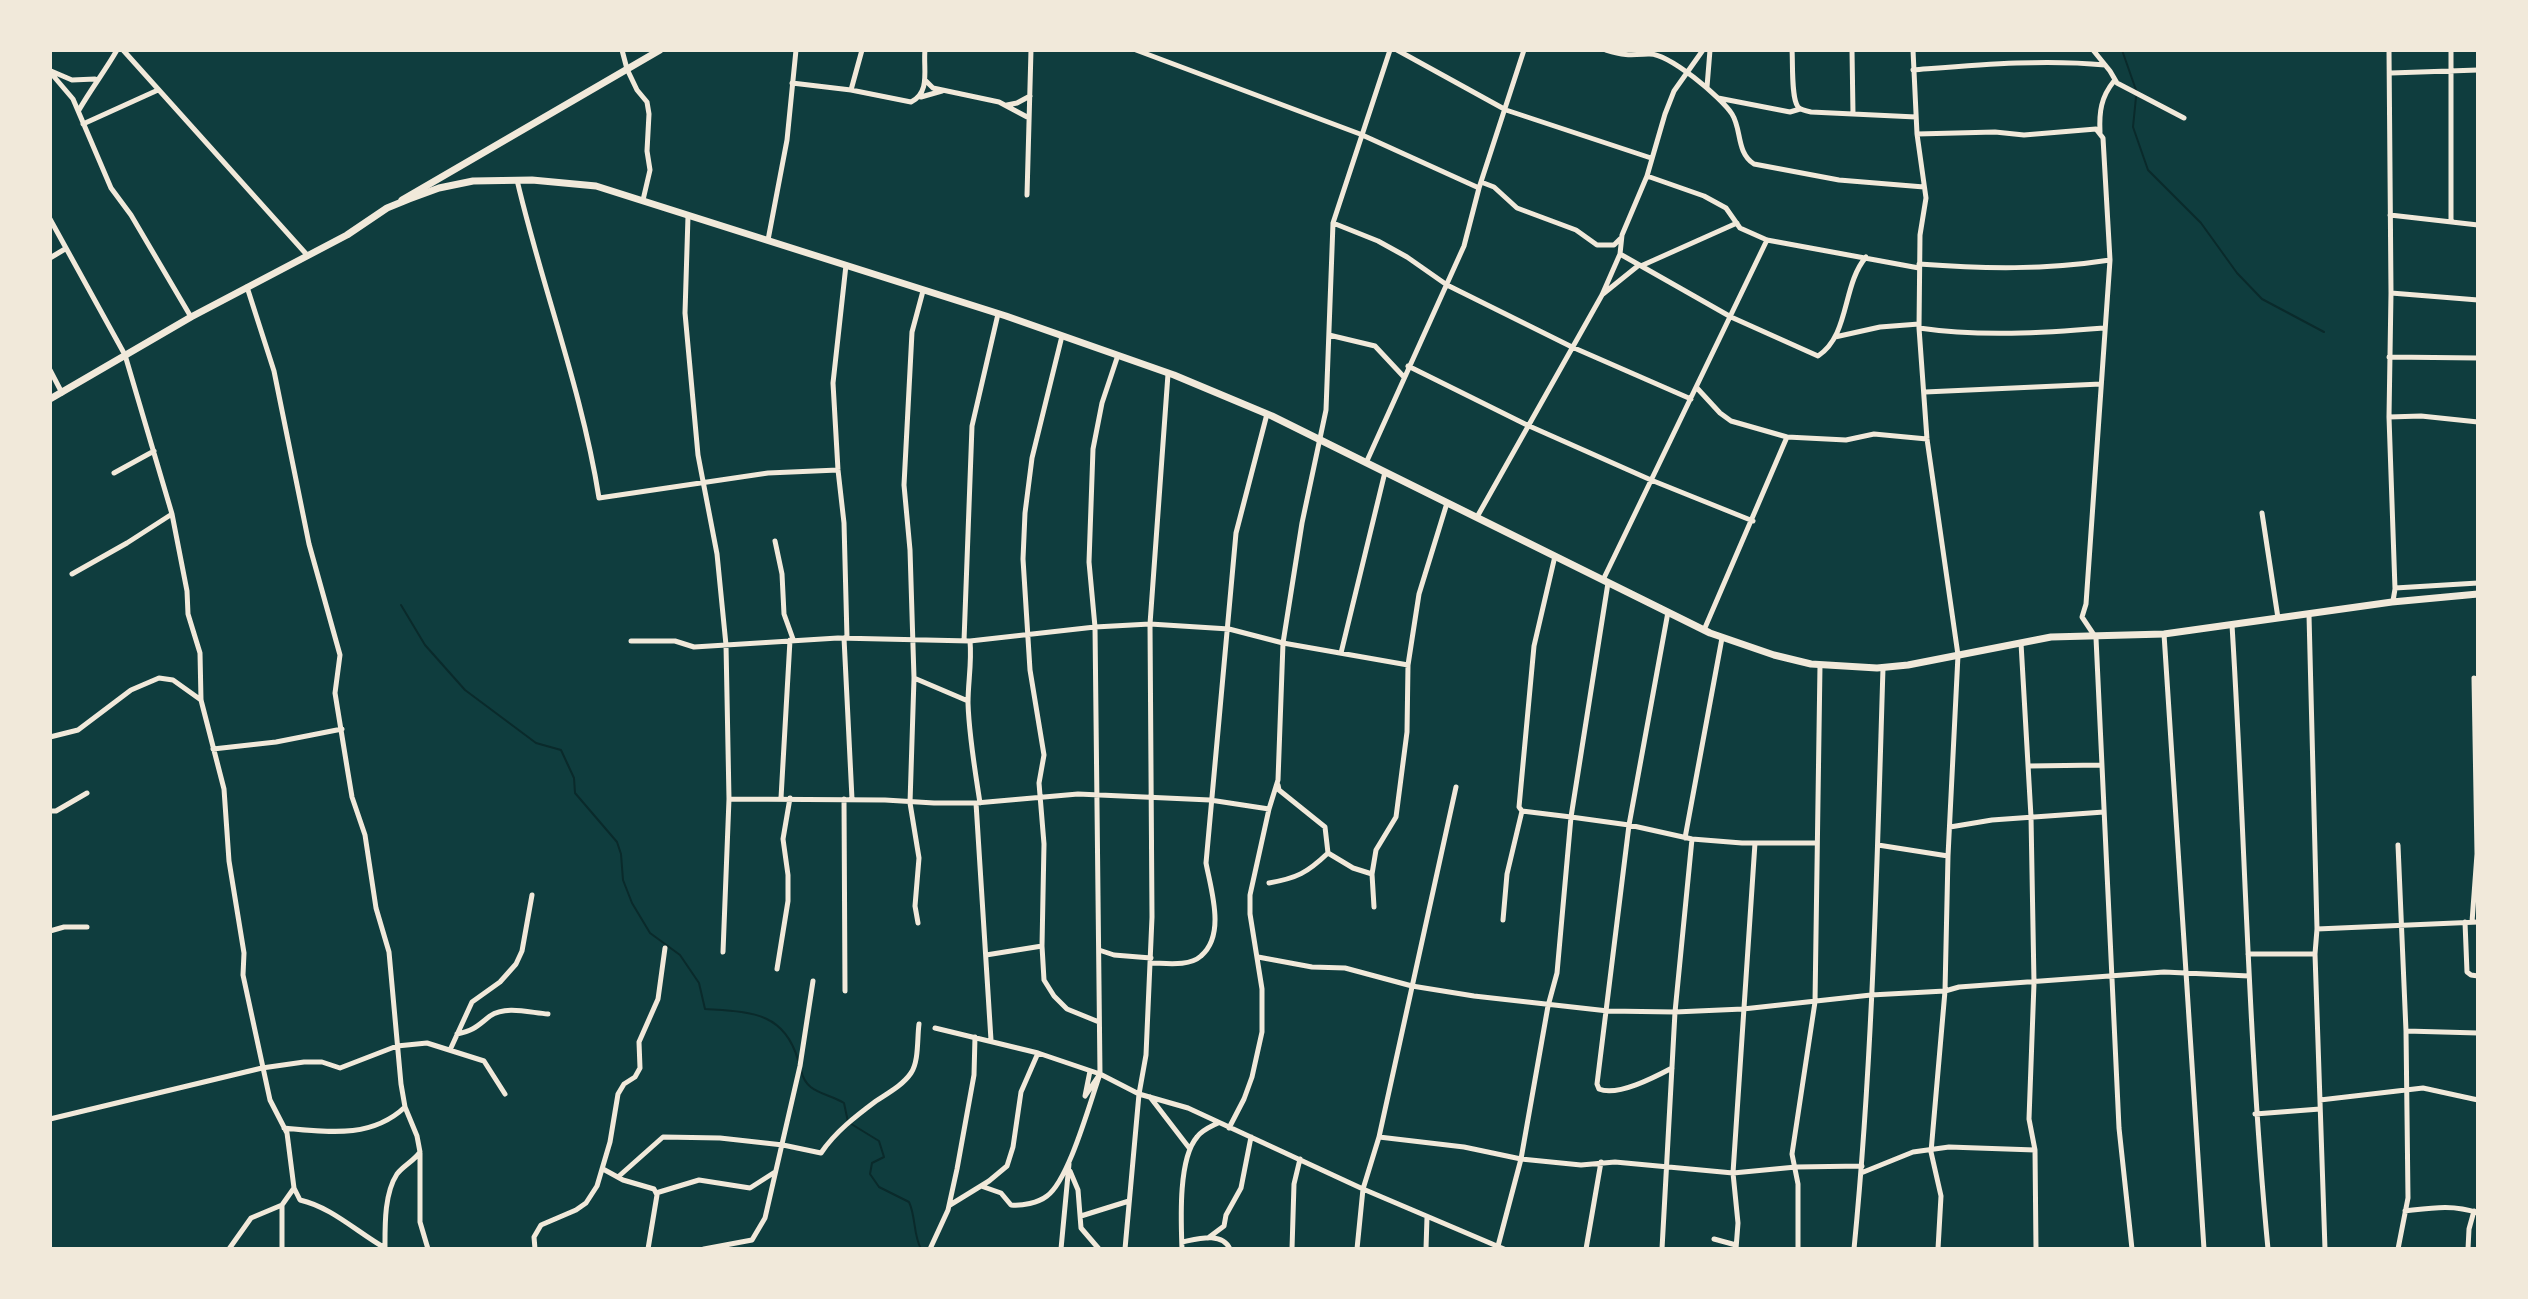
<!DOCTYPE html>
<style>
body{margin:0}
#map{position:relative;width:2528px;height:1299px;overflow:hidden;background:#0f3d3e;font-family:Arial,sans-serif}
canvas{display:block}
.frame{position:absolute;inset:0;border:52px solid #f1e9da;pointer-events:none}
</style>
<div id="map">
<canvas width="2528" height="1299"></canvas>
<div class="frame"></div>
</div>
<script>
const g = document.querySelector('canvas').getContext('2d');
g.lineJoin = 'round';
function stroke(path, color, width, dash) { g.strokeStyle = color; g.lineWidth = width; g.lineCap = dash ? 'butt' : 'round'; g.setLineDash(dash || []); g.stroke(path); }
const stream = new Path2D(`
 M2122,50L2136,90
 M2136,97L2133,127L2148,170L2201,223L2237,273L2262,299L2324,332
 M401,605L425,645L465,690L536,743L561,750L574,778L575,793L617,842L621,854L623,880L632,903L650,933L680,955L699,983L705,1009C749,1012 784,1011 798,1060
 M801,1070C806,1094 826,1092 844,1103L848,1122L879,1141L884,1157L872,1163L870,1174L879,1187L909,1202C916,1217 913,1234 921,1249`);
const minor = new Path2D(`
 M123,50L308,256
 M622,50L627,69L637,90L647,102L649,114L647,151L650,170L643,200
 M1136,50L1360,134L1479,188
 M1397,50L1506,110L1651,158
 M1606,50C1625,56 1630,55 1648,54C1668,52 1722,98 1732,114C1742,130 1736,152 1754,164L1839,180L1924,187
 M1792,50C1793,62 1791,98 1798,107C1801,110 1806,111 1811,112L1916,117
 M1852,50L1853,114
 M1913,50L1917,134L1926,198L1920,235L1919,328L1927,439L1958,655L1948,856L1945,991L1931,1152L1941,1196L1938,1249
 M2093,50L2110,71L2117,83L2184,118
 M2389,50L2391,293L2389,417L2395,589L2393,601
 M1913,70C1977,65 2041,59 2105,65
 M51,71L72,80L95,79
 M50,72L73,99L111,188L131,215L191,317
 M2391,73L2478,70
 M926,81L933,88L999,102L1029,118
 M792,83L851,90L911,102C931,92 923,69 925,50
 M1707,87L1710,50
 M851,90L862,50
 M921,97L942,91
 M1718,98L1790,112L1800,109
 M1007,105L1017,103L1030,96
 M79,110C91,89 105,71 117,50
 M83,124L158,90
 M2100,132C2099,112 2101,97 2114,81
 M1917,134L1995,132L2024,135L2096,129L2103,138L2110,260L2086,604L2082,617L2096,638L2119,1128L2132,1249
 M1647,176L1704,196L1726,208L1740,228L1767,240L1919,268
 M517,180C542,287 582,390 599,498L768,473L838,470
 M1481,182L1494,187L1517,208L1576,230L1597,245H1614L1620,239
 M1027,195L1031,50
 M2390,215L2478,225
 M688,216L685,313L698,455L717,554L726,645L729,799L723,952
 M50,219L125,355L172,514L187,591L188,614L200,653L201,700L224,789L229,861L244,953L243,975L270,1100L287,1133L294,1188L282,1205L251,1218L229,1249
 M2451,221V50
 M1333,223L1378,241L1407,257L1447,285L1572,347L1691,399
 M768,240L787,140L796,50
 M1620,254L1731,317L1818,356C1850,335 1842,285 1866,257
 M50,258L65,249
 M1919,264C1985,269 2045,270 2110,260
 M846,265L833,383L838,470L844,523L847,638
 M1643,265L1737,223
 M247,287L274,371L309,544L340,655L335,693L348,773L352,797L365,835L376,908L389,952L401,1084L405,1107L417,1136L420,1152C414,1161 404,1165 397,1174C384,1194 385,1226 385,1249
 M2391,293L2478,300
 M1603,294L1639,265
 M1919,328C1980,337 2043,333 2104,328
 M1329,335L1375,346L1403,376
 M1062,336L1032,458L1025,513L1023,559L1030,670L1044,755L1039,783L1044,844L1042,946L1044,980L1054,996L1067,1009L1099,1022
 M1835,337L1880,327L1919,324
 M2389,357L2478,358
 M1408,366L1527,425L1651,480L1753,521
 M50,370L62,393
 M1697,388L1720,413L1731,421L1787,437L1846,440L1874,434L1927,439
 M1925,392L2101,384
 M2389,417L2421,416L2478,422
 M1366,463L1464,246L1479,188L1524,50
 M114,473L154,451
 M2262,513L2278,618
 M1477,517L1602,295L1620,254L1622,235L1647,176L1665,114L1674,91L1703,50
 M775,541L782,574L784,614L793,639
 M72,574L127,543L172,514
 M1603,580L1767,240
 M1608,583L1571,817L1629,825L1692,839L1742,843H1816
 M2395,588L2478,583
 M1668,612L1629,825L1597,1084L1599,1089C1617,1097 1655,1077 1672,1068
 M2309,615L2317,929L2315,954L2325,1249
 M2232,625C2245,833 2248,1042 2268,1249
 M1704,630L1787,437
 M2164,634L2204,1249
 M844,638L852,799
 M631,641H675L694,647L838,638L970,641L1095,627L1150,624L1229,629L1283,643L1408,665L1407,732L1396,817L1376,850L1372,874L1374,907
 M964,641L972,426L998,314
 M970,641C972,662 968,682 968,703C969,736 975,770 980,803
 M2021,643L2031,817L2034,983L2029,1119L2035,1150L2036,1249
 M1341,653L1385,472
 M1408,665L1419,594L1447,503
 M914,678L968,701
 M50,737L78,730L131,690L159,678L173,680L201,700
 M213,749L276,742L342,729
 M2029,766L2101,765
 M1278,785L1279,790L1325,827L1328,853L1353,868L1372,874
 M781,798L790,640
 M729,799L885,800L934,803H976L1078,794L1210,800L1269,809
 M844,799L845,991
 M976,803L991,1040
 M50,811H56L87,793
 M1950,827L1992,820L2104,812
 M1685,838L1722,638
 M1878,845L1948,856
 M2398,845L2406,1031L2408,1198L2398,1249
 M1269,883C1297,878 1307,873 1328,853
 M1503,920L1507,874L1522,811
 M2465,922L2467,972L2471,975L2478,976
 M2472,922L2477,854L2474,678
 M918,923L915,906L919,858L910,803L914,678L910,550L904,485L912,332L923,291
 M2317,929L2478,922
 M50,931L64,927H87
 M1099,950L1114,955L1151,958
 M2248,954H2315
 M986,955L1042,946
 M1258,957L1312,967L1345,968L1412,986L1474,996L1608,1011L1675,1012L1743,1009L1871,995L1945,991L1959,987L2164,972L2249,976
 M1150,963C1165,963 1189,967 1201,956C1226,935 1211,890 1206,863L1236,533L1267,414
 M777,969L788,901V875L783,839L790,798
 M935,1028L1038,1053L1100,1074L1139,1094L1188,1108L1363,1189L1504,1249
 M2406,1031L2478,1033
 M457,1034C475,1030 477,1026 490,1016C506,1005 531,1013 548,1014
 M450,1050L472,1002L500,982L516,964L522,951L532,895
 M1100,1074L1095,627L1089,562L1093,449L1102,403L1118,355
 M1150,1097L1190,1149
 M2320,1100L2423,1088L2478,1100
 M2255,1114L2320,1109
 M50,1119L262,1068L304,1062H322L340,1068L397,1046L427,1043L484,1061L505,1094
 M284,1128C328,1132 371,1139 405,1107
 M1229,1128L1244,1099L1252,1077L1262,1032V989L1250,914V895L1269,809L1278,780L1283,643L1302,523L1326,410L1333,223L1390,50
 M1379,1137L1464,1147L1521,1159L1581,1165L1615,1162L1733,1173L1796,1167L1862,1166
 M420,1153V1222L428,1249
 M603,1169L623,1180L654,1189L657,1195L648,1249
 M1070,1171L1078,1190L1081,1228L1099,1249
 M1861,1173L1913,1152L1949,1147L2035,1150
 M618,1177L663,1137L720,1138L783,1145L821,1153C835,1132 856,1116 876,1101C888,1093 903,1085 911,1073C919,1061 917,1039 919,1024
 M981,1186L1001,1193L1011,1205C1022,1206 1038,1203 1047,1196C1069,1180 1090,1102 1100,1074L1085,1096L1090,1071
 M294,1188L300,1200C331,1207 357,1232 385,1248
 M656,1193L699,1180L750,1188L775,1172
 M282,1205V1249
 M950,1205L989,1181L1007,1166L1013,1147L1021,1092L1038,1053
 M2405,1211C2431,1208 2453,1204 2478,1213
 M1081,1216L1129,1201
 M1208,1238L1224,1226L1226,1215L1241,1188L1251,1137
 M1714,1239L1736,1245
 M1182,1242C1197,1239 1222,1231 1230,1249
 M1498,1246L1521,1159L1548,1006L1557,973L1571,817L1522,811L1519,807L1534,646L1555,556
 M535,1249L534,1237L541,1225L576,1210L586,1203L597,1186L610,1142L618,1094L624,1084L635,1077L640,1068L639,1042L658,999L665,948
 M704,1249L752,1240L765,1218L800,1066L813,981
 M930,1249L948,1210L957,1169L974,1075L975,1037
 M1061,1249L1069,1164
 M1125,1249L1139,1094L1146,1055L1152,917L1150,624L1168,374
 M1182,1249C1181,1221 1178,1159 1197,1137C1202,1130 1210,1127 1218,1123
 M1292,1249L1294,1184L1300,1159
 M1357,1249L1363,1189L1379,1137L1456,787
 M1426,1249L1427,1217
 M1586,1249L1601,1162
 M1662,1249L1675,1012L1692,839
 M1736,1249L1738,1223L1733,1173L1755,843
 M1798,1249V1184L1792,1154L1815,1002L1820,665
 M1854,1249C1873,1056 1877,862 1883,668
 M2468,1249L2469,1229L2474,1211`);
const secondary = new Path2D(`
 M402,200L660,50`);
const primary = new Path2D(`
 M50,399L191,317L347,235L387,208L409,199L439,188L473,181L532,180L596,186L1006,316L1174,375L1272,416L1710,633L1774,655L1811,664L1877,668L1908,665L2051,637L2164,634L2392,602L2478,594`);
stroke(stream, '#0a2a2b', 2);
stroke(minor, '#f1e9da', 5);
stroke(secondary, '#f1e9da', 7);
stroke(primary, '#f1e9da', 7);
</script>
